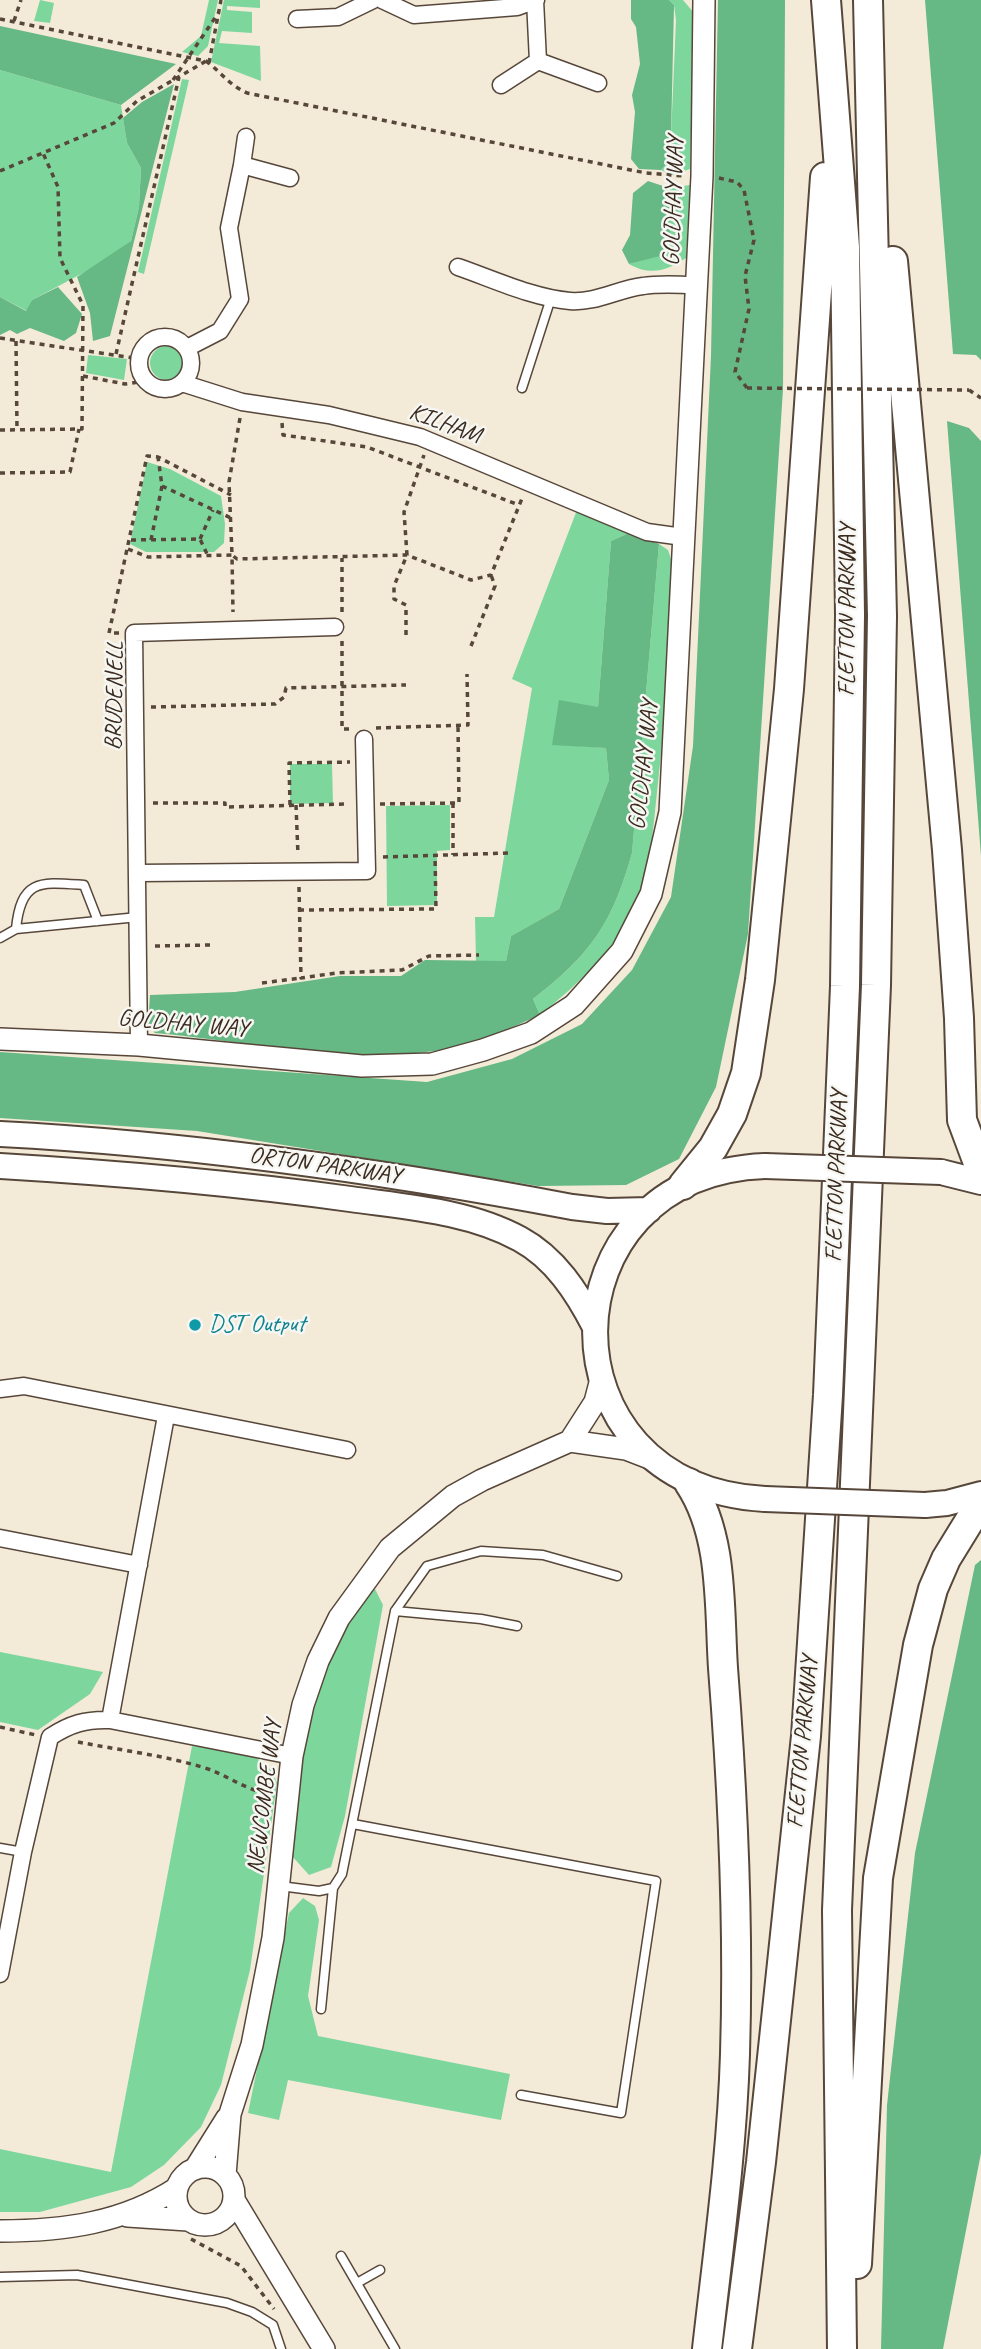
<!DOCTYPE html>
<style>
body{margin:0}
canvas{display:block;background:#f3ead8}
</style>
<canvas width="981" height="2349"></canvas>
<script>
const g = document.querySelector('canvas').getContext('2d');
g.lineJoin = 'round';
function fill(path, color) { g.fillStyle = color; g.fill(path, 'evenodd'); }
function stroke(path, color, width, dash) { g.strokeStyle = color; g.lineWidth = width; g.lineCap = dash ? 'butt' : 'round'; g.setLineDash(dash || []); g.stroke(path); }
function write(font, color, halo, rows, align = 'center') {
  g.font = font + ' Caveat,sans-serif'; g.lineWidth = 5; g.setLineDash([]); g.textBaseline = 'middle'; g.strokeStyle = halo; g.fillStyle = color; for (const [text, x, y, turn = 0] of rows) {
    g.save(); g.translate(x, y); g.rotate((+turn || 0) * Math.PI / 180); g.textAlign = isNaN(turn) ? turn : align; if (halo) g.strokeText(text, 0, 0); g.fillText(text, 0, 0); g.restore();
  }
}
const green = new Path2D(`
 M40,0L54,3L50,23L34,21Z
 M209,0H218L208,46L198,56L182,52L201,36Z
 M224,0H260V8L227,6V10L252,12V33L222,31L219,43L260,46L261,81L211,62Z
 M669,0H683L694,13L690,169L672,175L661,170L676,153L671,136L676,20L674,5Z
 M0,70L121,105L127,143L141,168L139,207L131,241L100,264L32,300L27,311L0,297Z
 M182,79L189,80L144,274L138,272Z
 M690,185L686,258C667,271 650,276 629,264L664,254L670,236L669,188Z
 M150 363a17 17 0 1 1 34 0a17 17 0 1 1-34 0Z
 M88,355L127,359L124,380L86,373Z
 M147,462L170,469L221,496L225,524L224,543L214,552H146L130,544Z
 M577,510L631,532L611,541L598,707L552,744L606,748L609,780L559,909L511,936L506,961H476L475,917H494L532,688L512,679Z
 M659,544L668,550L672,562C669,639 666,715 657,792C653,829 651,867 636,902C617,949 578,984 540,1015L533,999C591,954 612,924 632,853Z
 M290,764H332L333,803L290,804Z
 M450,805V850L437,851V905L387,906L386,806Z
 M374,1587L383,1605L345,1816L331,1867L309,1875L292,1856C300,1785 304,1704 339,1641C349,1622 363,1605 374,1587Z
 M0,1652L103,1672L90,1694L38,1730L0,1722Z
 M192,1746C223,1751 268,1748 277,1783L250,1970L221,2085L201,2127L164,2165L131,2187L40,2212H0V2149L111,2172Z
 M303,1898L315,1906L319,1920L308,1996L318,2036L510,2074L501,2120L288,2080L279,2120L248,2113L289,1913Z`);
const forest = new Path2D(`
 M631,0H669L674,5L671,136L676,153L661,170L639,169L631,159L635,112L632,95L640,64L636,27L631,19Z
 M718,0H785L783,389L748,934L716,1087L679,1159L626,1185L538,1186L197,1131L0,1118V1052L427,1082L512,1059L582,1024L632,970L671,897L693,746L711,356Z
 M925,0H981V360L976,355L953,354Z
 M0,26L176,64L121,105L0,70Z
 M174,84L110,336L93,341L90,313L77,277L131,241L139,207L141,168L127,143L123,118L142,102Z
 M648,181L669,188L670,236L664,255L629,264L622,250L630,235L633,193Z
 M58,287L82,314L76,333L64,341L30,328L17,334L10,330L0,335V297L26,311L32,300Z
 M947,421L969,428L981,441V856Z
 M631,532L659,544L632,853C612,924 591,954 533,999L540,1015C511,1027 481,1044 449,1049C351,1065 253,1042 155,1033L148,1026L150,995L235,992L340,976H401L425,960L506,961L511,936L559,909L609,780L606,748L552,745L559,700L598,707L611,541Z
 M981,1560V2153L943,2349H881L887,2105L915,1853L975,1565Z`);
const path = new Path2D(`
 M0,19L206,61C221,72 229,85 247,93L646,173L683,176
 M14,21L21,0
 M209,63L221,0
 M173,80L219,12
 M0,171L114,123L137,101L206,61
 M719,178L737,182L744,190L754,240L745,276L749,309L735,372L747,388
 M0,338L140,359
 M16,341L17,430
 M116,354L179,77
 M83,376L125,384L147,381
 M969,390L981,398
 M240,418L229,482L232,555L237,559L407,555L471,580L491,575L523,496
 M282,423L283,435L367,447L519,505
 M0,430L82,429L83,305L60,258L58,187L43,153
 M0,473L70,472L79,429
 M162,486L231,518
 M200,539L213,510
 M131,540L200,539L208,556
 M151,540L162,486L158,457
 M128,549L148,557L232,555L233,612
 M342,612V558
 M119,633H109L147,456L158,457L231,495
 M406,635V605L394,599V586L407,555L404,512L424,455
 M342,641V729H350
 M471,646L495,586L491,575
 M151,707L275,704L284,697L286,688L406,685
 M376,728L468,725L467,674
 M153,803H225V807L348,804
 M453,803V855
 M380,804L459,803L458,725
 M290,805L289,763L350,762
 M296,805L298,855
 M383,857L509,853
 M299,887L301,978L336,973L402,970L429,956L479,955
 M299,910L436,909L435,855
 M155,946L210,945
 M262,983L301,978
 M0,1727L36,1735
 M78,1742C119,1750 162,1755 202,1767C226,1774 241,1788 268,1794
 M191,2239L241,2266L274,2309`);
const lane = new Path2D(`
 M522,388L551,298
 M16,929C21,878 41,882 84,885L98,921
 M0,938L16,929L138,917
 M395,1611L481,1619L517,1626
 M353,1824L656,1881L621,2113L521,2095
 M0,1848L23,1852
 M280,1886L319,1891L333,1888L321,2009
 M333,1888L342,1874L395,1611L427,1566L481,1551L543,1555L617,1576
 M341,2256L395,2349
 M0,2277L77,2275L227,2303L252,2312L273,2325L281,2349
 M357,2283L380,2270`);
const street = new Path2D(`
 M382,0L414,15L517,7L536,0
 M297,19L338,17L373,0
 M538,61L598,83
 M501,85L538,61L535,0
 M246,137L242,165L290,178
 M458,267C493,279 533,298 570,301C596,303 618,289 643,286C660,283 679,285 697,285
 M139 363a26 26 0 1 1 52 0a26 26 0 1 1-52 0Z
 M187,348L220,331L240,299L229,228L242,165
 M182,383L242,402L329,415L420,437L647,532L683,537
 M139,873L367,871L364,739
 M139,1045L134,633L335,627
 M0,1389L24,1386L347,1450
 M0,1538L139,1565
 M110,1720L166,1416
 M0,1974L23,1852L50,1737C70,1724 86,1719 110,1720L292,1756`);
const secondary = new Path2D(`
 M0,1039L139,1045L362,1066L432,1064L483,1050L531,1033L574,1005L622,951L651,894L670,812L702,176L704,0
 M570,1441L626,1449L652,1459
 M176 2196a29 29 0 1 1 58 0a29 29 0 1 1-58 0Z
 M195,2169L227,2118
 M225,2175L230,2114L252,2045L273,1938L292,1756L303,1705L318,1661L339,1618L390,1548L453,1496L482,1480L570,1441L595,1402L601,1379
 M234,2200L324,2349
 M128,2216L188,2220
 M0,2231C64,2231 123,2223 177,2188`);
const primary = new Path2D(`
 M0,1134C193,1144 382,1171 572,1207L607,1211L649,1210
 M0,1166C117,1173 234,1183 350,1199C406,1207 469,1211 520,1239C555,1258 577,1292 595,1327
 M941,1172L981,1182
 M765,1499C536,1487 541,1174 765,1166
 M925,1505L947,1503L981,1494`);
const highway = new Path2D(`
 M893,261L947,850L959,1018L962,1120L981,1171
 M683,1185L713,1148L732,1114L746,1073L760,980L789,689L825,177
 M689,1483C724,1535 719,1608 723,1668C733,1796 739,1925 735,2054C732,2153 718,2251 707,2349
 M857,2264L878,1878L918,1645L933,1589L946,1559L981,1502
 M737,2349L761,2162L806,1736L828,1395L845,986L850,615L845,247L826,0
 M842,2349L837,1910L876,985L882,616L868,0`);
const pathBridge = new Path2D(`
 M747,388L969,390`);
const primaryBridge = new Path2D(`
 M765,1166L941,1172
 M765,1499L925,1505`);
const markers = [
 [195,1325,7,"#0f9aa8"]
];
const streetNames = [
 ["GOLDHAY WAY",674,201,-88],
 ["KILHAM",445,424,20],
 ["FLETTON PARKWAY",848,610,-90],
 ["BRUDENELL",115,696,-89],
 ["GOLDHAY WAY",644,765,-84],
 ["GOLDHAY WAY",183,1024,5],
 ["ORTON PARKWAY",325,1166,8],
 ["FLETTON PARKWAY",837,1176,-88],
 ["FLETTON PARKWAY",803,1742,-85],
 ["NEWCOMBE WAY",265,1797,-83]
];
const cultureNames = [
 ["DST Output",209,1325]
];
fill(green, '#7dd79d');
fill(forest, '#66b884');
stroke(lane, '#57473a', 11);
stroke(street, '#57473a', 19);
stroke(secondary, '#57473a', 24);
stroke(primary, '#57473a', 28);
stroke(highway, '#57473a', 32);
stroke(path, '#57473a', 3.5, [5, 5]);
stroke(lane, '#fff', 8);
stroke(street, '#fff', 16);
stroke(secondary, '#fff', 21);
stroke(primary, '#fff', 24);
stroke(highway, '#fff', 28);
stroke(primaryBridge, '#57473a', 28, []);
stroke(pathBridge, '#57473a', 3.5, [5, 5]);
stroke(primaryBridge, '#fff', 24);
for (const [x, y, r, color] of markers) { const dot = new Path2D(); dot.arc(x, y, r, 0, 2 * Math.PI); g.fillStyle = color; g.fill(dot); stroke(dot, '#f6f6f2', 2.5); }
write('24px', '#3b2a1e', '#f6f6f2', streetNames);
write('24px', '#0d838f', '#f6f6f2', cultureNames, 'left');
</script>
